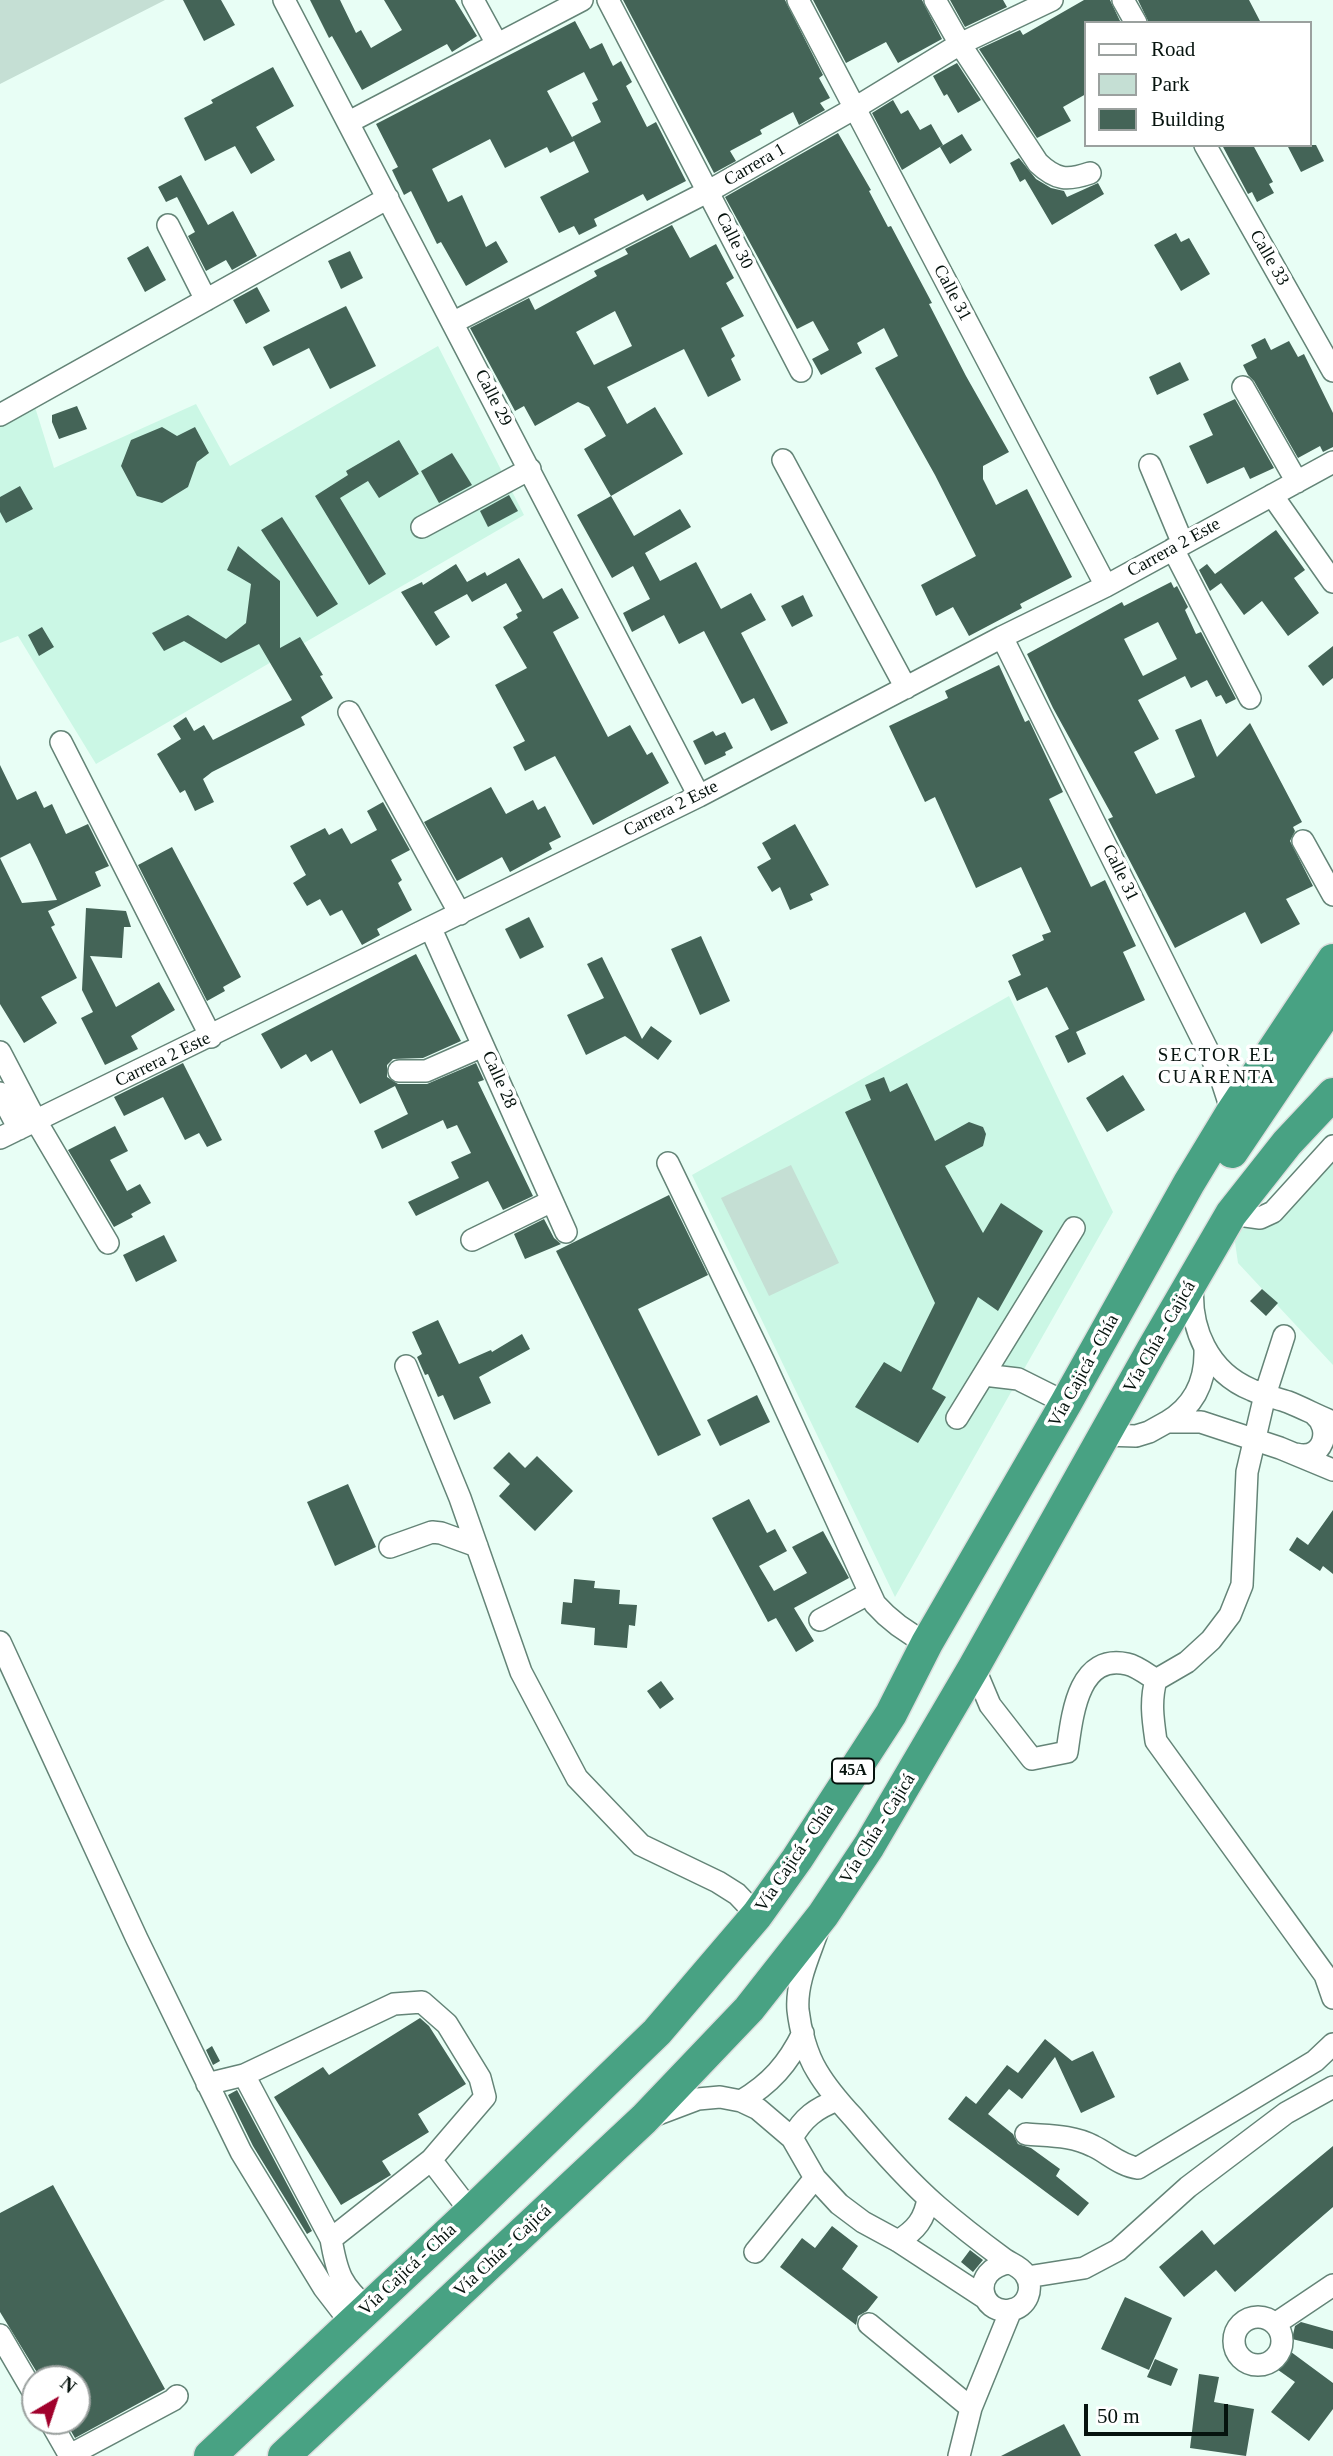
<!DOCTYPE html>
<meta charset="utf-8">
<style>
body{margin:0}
#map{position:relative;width:1333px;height:2456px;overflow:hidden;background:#e8fef5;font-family:"Times New Roman",serif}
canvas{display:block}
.legend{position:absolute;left:1084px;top:21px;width:228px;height:126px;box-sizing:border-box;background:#fff;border:2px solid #9ba19f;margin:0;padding:9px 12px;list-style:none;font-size:21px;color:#06130e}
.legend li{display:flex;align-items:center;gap:14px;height:35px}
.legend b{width:35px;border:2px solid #9ba19f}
.north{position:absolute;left:21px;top:2365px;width:70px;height:70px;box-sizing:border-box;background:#fff;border:2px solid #9ba19f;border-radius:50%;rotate:39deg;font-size:19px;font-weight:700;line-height:28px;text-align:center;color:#06130e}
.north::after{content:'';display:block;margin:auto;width:24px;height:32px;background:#a1012c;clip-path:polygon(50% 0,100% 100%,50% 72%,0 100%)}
.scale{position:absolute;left:1084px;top:2404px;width:144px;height:32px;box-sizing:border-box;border:4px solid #06130e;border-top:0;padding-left:9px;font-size:21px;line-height:24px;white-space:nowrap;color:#06130e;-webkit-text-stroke:5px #fff;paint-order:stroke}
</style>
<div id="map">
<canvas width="1333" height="2456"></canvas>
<ul class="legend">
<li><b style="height:9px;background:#fff"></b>Road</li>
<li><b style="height:19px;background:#c5dfd4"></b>Park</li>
<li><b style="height:19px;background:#446457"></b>Building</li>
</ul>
<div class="north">N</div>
<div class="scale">50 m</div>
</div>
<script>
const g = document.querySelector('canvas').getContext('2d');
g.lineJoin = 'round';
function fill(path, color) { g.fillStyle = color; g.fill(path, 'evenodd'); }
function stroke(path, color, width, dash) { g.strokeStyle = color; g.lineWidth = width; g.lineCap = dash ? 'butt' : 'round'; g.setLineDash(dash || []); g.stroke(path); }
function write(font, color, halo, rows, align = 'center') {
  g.font = font + ' "Times New Roman",serif'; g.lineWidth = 7; g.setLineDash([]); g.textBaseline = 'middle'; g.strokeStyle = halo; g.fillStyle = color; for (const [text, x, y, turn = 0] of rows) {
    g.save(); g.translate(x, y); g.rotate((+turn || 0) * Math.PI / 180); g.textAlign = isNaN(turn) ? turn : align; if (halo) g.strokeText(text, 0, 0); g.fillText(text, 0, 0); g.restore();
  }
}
const built = new Path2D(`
 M438,346L524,515L96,764L18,636L0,643V427L35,407L54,468L196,404L230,466Z
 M1009,996L1113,1212L895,1597L692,1175Z
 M1333,1146V1365L1238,1263L1231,1214L1260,1218Z`);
const green = new Path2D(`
 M0,0H165L0,84Z
 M791,1165L839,1263L769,1296L721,1198Z`);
const building = new Path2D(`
 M183,0H221L235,25L204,41Z
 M310,0H340L356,33L361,30L371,48L402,30L384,0H455L477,36L452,52L447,44L362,90L332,36L329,38Z
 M623,0H785L823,75L819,78L830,98L820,103L825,110L799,125L793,112L760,130L762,134L730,151L736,161L714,173Z
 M813,0H922L942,39L898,63L886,42L846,63Z
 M950,0H1003L1007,7L965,27Z
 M1084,0H1110L1121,23H1086V94L1063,107L1071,121L1037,138L979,49L1020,30L1023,35Z
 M1138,0H1249L1261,23H1149Z
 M575,21L590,49L602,43L613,66L621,61L632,82L626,86L647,127L656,122L686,181L647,201L643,194L594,219L597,226L579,235L574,226L559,233L540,197L589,172L574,141L550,153L547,147L505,168L490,139L432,169L448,202L462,195L486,247L496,241L508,262L466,286L441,242L437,244L411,191L404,195L392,170L398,167L376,124ZM584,72L598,100L592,103L601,122L572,137L574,141L547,91Z
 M957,63L981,100L958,113L947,94L944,96L933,76Z
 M273,67L294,106L256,127L275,160L251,174L235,146L205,161L184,118L213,103L211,100Z
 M893,100L901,114L908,110L920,130L931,124L943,145L902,170L872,113Z
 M838,133L871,190L869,191L888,227L891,226L932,303L929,304L966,376L1009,452L983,466V479L996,505L1027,489L1072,577L1020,604L1022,608L969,636L953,607L936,616L921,585L976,556L935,475L875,368L898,356L884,328L857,343L862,353L821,375L812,359L829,350L813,321L797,329L725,197Z
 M962,134L972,150L950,164L940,147Z
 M1222,145H1253L1273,182L1269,184L1274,193L1257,202L1252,192L1248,194Z
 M1287,145H1316L1324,161L1301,172Z
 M1019,158L1036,179L1051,188L1064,191L1067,197L1098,183L1104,194L1052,225L1025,179L1020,182L1010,163Z
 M181,175L208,225L233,211L257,256L232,270L226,260L206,271L188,236L195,232L177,197L166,202L158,187Z
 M672,225L690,258L716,244L734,278L726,283L744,316L721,328L735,356L731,359L741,380L708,397L684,349L607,387L627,424L655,407L683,454L611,496L584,449L606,436L589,407L578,402L535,426L524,406L515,411L470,328L529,298L535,310L597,276L594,271L628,254L625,249ZM615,311L632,346L594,365L576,332Z
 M1176,233L1181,242L1189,238L1210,274L1181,291L1154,245Z
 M148,246L166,280L145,292L127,258Z
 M350,251L363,278L341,289L328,261Z
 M257,287L270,311L246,324L233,300Z
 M346,306L376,366L330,389L309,348L273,366L263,347Z
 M1265,338L1271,350L1289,341L1298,357L1304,354L1333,413V447L1323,452L1320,446L1298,458L1254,381L1248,375L1243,365L1257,358L1251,345Z
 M1180,362L1189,380L1157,395L1149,377Z
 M1235,399L1274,468L1250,479L1244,467L1207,484L1189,446L1213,435L1203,414Z
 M77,406L87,429L59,439L52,422V415Z
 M162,427L177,436L195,427L209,453L197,462L188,487L162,503L137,496L121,466L131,440Z
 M399,440L419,474L379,498L368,481L340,498L386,574L369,585L315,496L348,475L346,471Z
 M452,453L472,485L439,503L421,471Z
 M20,486L33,509L6,523L0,512V497Z
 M509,495L518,511L488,527L480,511Z
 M611,496L634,536L680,509L691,527L645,553L660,581L696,562L721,609L751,593L766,620L741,633L788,723L771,731L754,698L742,704L704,631L679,644L664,615L632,632L623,613L650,599L633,566L612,578L577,515Z
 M282,517L338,604L317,617L261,530Z
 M1276,530L1305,570L1294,578L1319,613L1288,636L1262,601L1244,615L1221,583L1210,591L1199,570L1207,564L1215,574Z
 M238,546L280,581V648L300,637L323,675L320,676L333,698L301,717L305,725L212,772L203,779L214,802L195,811L185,790L180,793L157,754L181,739L173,726L186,717L194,731L204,725L213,740L292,700L259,644L221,663L184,641L164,651L152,633L188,615L226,639L246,623L251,584L227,570Z
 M519,558L543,599L562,588L579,618L553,632L608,737L630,725L647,755L652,752L669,783L593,825L555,756L525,771L513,747L525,741L495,685L527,668L503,627L518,618L516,614L522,611L506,583L472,602L467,594L434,612L450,637L436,646L401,592L422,582L423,585L456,564L467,582L485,572L487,576Z
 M1171,582L1174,588L1177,586L1188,607L1185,610L1196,634L1201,632L1236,699L1226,704L1221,695L1216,697L1207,680L1191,688L1185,676L1138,700L1159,739L1134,752L1156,794L1195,777L1175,730L1201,719L1217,757L1250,723L1302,822L1293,827L1295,831L1290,841L1313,886L1286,899L1300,924L1261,944L1245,912L1175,948L1108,819L1113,817L1053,708L1027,654L1122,602L1124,606ZM1158,622L1177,659L1143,676L1124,639Z
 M803,595L813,616L792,627L781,606Z
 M42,627L54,647L39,656L28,635Z
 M1333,646V678L1323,686L1308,666Z
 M999,665L1025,722L1029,720L1063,792L1049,799L1091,887L1105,880L1136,946L1123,952L1145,1000L1076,1032L1086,1054L1068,1063L1055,1036L1069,1029L1047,987L1017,1001L1008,981L1021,975L1012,955L1044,940L1042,935L1051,932L1021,867L976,888L935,797L925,802L889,726L948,698L945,691Z
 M713,731L716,736L725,732L733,748L725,752L726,755L705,765L693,741Z
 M0,765L17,800L36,791L44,808L52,804L66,834L88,824L109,866L95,872L101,886L48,911L55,925L51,927L77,978L41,997L57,1023L24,1043L0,1004ZM30,843L37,857L57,900L22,903L0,858Z
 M491,787L506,814L533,800L538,810L545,806L561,837L549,843L552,849L510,872L502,857L457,881L424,822Z
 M383,802L410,850L391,860L402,880L398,883L412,910L377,929L380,935L362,945L342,910L330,916L320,899L307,906L293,883L306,875L290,846L325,828L329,835L342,828L351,844L377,830L367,811Z
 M795,824L829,885L810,894L813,900L790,910L780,887L772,892L757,867L771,859L762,843Z
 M172,847L241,977L223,987L225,991L207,1001L138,865Z
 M86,908L126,911L131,927H124L122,958L90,956L116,1007L159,982L175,1010L131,1036L138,1049L105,1065L81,1018L93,1012L82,990Z
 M529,917L544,947L520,959L505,929Z
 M701,936L730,1001L700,1015L671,949Z
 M416,954L461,1041L423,1058L393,1059L387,1065V1077L398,1084H427L476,1063L484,1080L478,1082L533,1196L503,1210L488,1181L416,1216L408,1202L459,1178L451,1162L471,1153L457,1125L447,1129L443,1120L382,1149L374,1131L408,1114L395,1086L360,1104L332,1050L311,1062L306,1054L281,1069L261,1034Z
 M602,957L642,1039L651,1026L672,1041L658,1060L625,1036L586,1055L567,1015L604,998L587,964Z
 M183,1063L222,1140L207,1147L199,1133L185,1140L163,1097L124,1116L114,1097Z
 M1123,1075L1145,1110L1107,1132L1086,1098Z
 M884,1077L890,1092L907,1083L935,1141L969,1122L983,1127L986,1134L983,1146L945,1166L983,1233L1001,1203L1043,1231L998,1311L978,1297L932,1389L946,1397L918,1443L855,1407L884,1362L901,1372L935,1303L845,1112L871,1100L865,1085Z
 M115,1126L128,1151L110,1160L127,1191L140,1184L151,1203L131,1214L133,1217L114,1227L68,1150Z
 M669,1195L708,1275L638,1309L701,1435L658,1456L556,1251Z
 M544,1219L554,1238L561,1244L525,1259L514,1234Z
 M164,1235L177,1261L136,1282L123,1255Z
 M1262,1289L1278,1303L1266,1316L1250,1301Z
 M438,1320L459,1364L491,1350L492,1352L522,1334L530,1349L479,1377L491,1403L454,1420L443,1395L438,1397L428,1374L425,1375L417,1357L422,1354L412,1332Z
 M757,1395L770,1422L720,1446L707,1420Z
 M509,1452L525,1468L537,1456L573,1491L535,1531L499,1496L510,1484L493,1468Z
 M348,1484L376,1547L335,1566L307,1502Z
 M749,1499L767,1533L775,1529L787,1551L759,1566L774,1591L807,1573L792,1547L823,1531L849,1578L794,1608L814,1641L796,1652L776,1618L768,1622L712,1518Z
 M1333,1510V1574L1323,1566L1320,1571L1289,1550L1297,1537L1308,1545Z
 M574,1579L595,1581L594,1588L620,1590L619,1604L637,1605L635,1626L629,1625L627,1648L594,1645L595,1628L561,1624L563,1602L572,1603Z
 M661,1681L674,1699L660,1709L647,1691Z
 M420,2018L429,2026L466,2084L418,2114L429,2132L382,2161L391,2175L341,2205L274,2097L323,2067L329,2075Z
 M1045,2039L1072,2061L1093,2051L1115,2097L1081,2113L1055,2057L1022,2099L1009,2089L988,2114L1013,2134L1018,2144L1031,2148L1060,2169L1056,2176L1089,2203L1078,2216L948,2119L966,2096L976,2104L1007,2065L1018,2073Z
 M212,2046L220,2061L213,2065L206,2050Z
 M237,2090L312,2231L307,2234L253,2146L228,2095Z
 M1333,2146V2207L1235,2292L1216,2270L1184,2297L1159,2267L1202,2230L1214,2245Z
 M53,2185L165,2389L75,2438L65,2421H77V2379H41L0,2312V2213Z
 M832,2226L858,2246L842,2269L878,2297L867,2311L858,2316L856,2325L780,2267L802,2238L815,2248Z
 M970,2250L983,2260L973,2272L961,2262Z
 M1125,2297L1172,2318L1149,2370L1101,2349Z
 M1301,2322L1333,2331V2349L1292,2339L1295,2326Z
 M1287,2349L1333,2383V2409L1309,2441L1271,2412L1295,2382L1274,2367Z
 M1155,2359L1178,2369L1171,2386L1147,2377Z
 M1199,2374L1219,2377L1214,2402L1254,2409L1246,2456L1190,2448Z
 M1064,2424L1081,2456H1001Z`);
const minor = new Path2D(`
 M284,0L699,796
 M473,0L497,44
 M608,0L801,371
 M798,0L1106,586
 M935,0L960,44L1038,163C1056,180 1067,181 1090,173
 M1123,0L1136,23
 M349,122L582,0
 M1205,145L1333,371
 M168,225L206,300
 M454,322L709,191L855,108L960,44L1052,0
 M1243,387L1297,482
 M0,415L388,198
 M783,460L906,688
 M1150,465L1183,544
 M1272,495L1333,582
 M422,527L530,469
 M1173,549L1250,698
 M1002,637L1220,1075L1232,1112
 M349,712L460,914
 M61,742L211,1037
 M1303,841L1333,895
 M431,929L566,1232
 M0,1052L36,1121L108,1243
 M399,1071H426L483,1046
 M0,1093L19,1129
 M0,1138L699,796L1002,637L1106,586L1333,462
 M668,1163L764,1362L875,1604C890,1621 907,1633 927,1643
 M1231,1214L1260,1218L1273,1212L1333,1146
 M472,1240L552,1201
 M1193,1283C1189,1328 1208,1372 1252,1390C1263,1395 1276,1398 1288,1402C1303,1408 1318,1416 1333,1422
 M1284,1336L1265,1395L1247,1472L1242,1585L1230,1615L1211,1640L1187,1662L1156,1680C1150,1701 1153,1720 1156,1741L1325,1975L1333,1998
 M406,1366L460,1498L521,1672L577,1778L641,1845L718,1882L737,1894L757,1915
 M984,1375L1018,1379L1066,1403
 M957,1418L1074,1228
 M1167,1422C1194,1406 1206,1382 1205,1350
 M1103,1435L1136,1436L1149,1432L1167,1422H1201L1280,1448L1333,1470
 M1296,1454C1323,1461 1333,1429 1314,1414
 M390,1547L432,1532L441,1533L477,1546
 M820,1620L870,1593
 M0,1642L137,1939L241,2152L324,2288L351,2323
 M974,1667L990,1705L1032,1759L1067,1752C1072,1718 1077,1653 1127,1664C1137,1666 1148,1675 1156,1680
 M817,1933C808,1958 796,1984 798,2010C800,2029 807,2055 817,2071C827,2088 840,2103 853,2117C879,2148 906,2179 937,2206C959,2225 981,2242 1004,2259C1011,2264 1020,2266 1025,2274C1035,2288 1027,2308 1010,2310C980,2315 969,2270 1009,2263
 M244,2075L331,2239C337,2274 341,2285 368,2309
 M207,2084L244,2075L394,2004L422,2002L447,2024L480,2078L485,2097L431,2160L471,2212
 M741,2101C770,2084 788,2064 803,2033
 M653,2116L698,2099L720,2097L741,2101L758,2109L792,2138L815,2178L839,2204L863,2222L898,2241L985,2298
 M1026,2134C1049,2136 1072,2135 1093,2146C1108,2153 1121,2166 1138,2168L1315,2061L1333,2044
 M792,2138C803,2118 816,2108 838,2100
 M331,2239L431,2160
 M898,2241C916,2230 925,2219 928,2198
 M755,2252L815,2178
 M1027,2277L1084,2268L1118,2250L1188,2187L1286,2113L1333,2087
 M1234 2341a24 24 0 1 1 48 0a24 24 0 1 1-48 0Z
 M869,2324L971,2408
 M1275,2324L1333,2285
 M0,2335L35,2395
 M50,2421L70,2456
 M70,2455L173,2400L177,2396
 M959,2456L971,2408L1011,2310`);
const highway = new Path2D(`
 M1232,1152L1333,1002
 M210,2456L471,2212L657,2032L757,1915L797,1859L891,1714L927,1643L1066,1403L1189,1183L1232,1112L1333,960
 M284,2456L644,2119L749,2009L823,1915L869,1846L974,1667L1152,1350L1231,1214L1287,1143L1333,1094`);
const shields = [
 [853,1771,42]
];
const shieldNames = [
 ["45A",853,1771]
];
const streetNames = [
 ["Carrera 1",755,165,-30],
 ["Calle 30",734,241,63],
 ["Calle 33",1269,258,60],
 ["Calle 31",952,293,62],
 ["Calle 29",493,398,63],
 ["Carrera 2 Este",1174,548,-29],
 ["Carrera 2 Este",671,809,-27],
 ["Calle 31",1120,873,64],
 ["Carrera 2 Este",163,1060,-26],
 ["Calle 28",499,1080,66],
 ["Vía Chía - Cajicá",1160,1337,-60],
 ["Vía Cajicá - Chía",1084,1371,-61],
 ["Vía Chía - Cajicá",878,1829,-58],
 ["Vía Cajicá - Chía",795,1858,-56],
 ["Vía Chía - Cajicá",503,2251,-43],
 ["Vía Cajicá - Chía",408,2270,-43]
];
const neighbourhoodNames = [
 ["SECTOR EL",1217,1056],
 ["CUARENTA",1217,1078]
];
fill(built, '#cbf7e5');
fill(green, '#c5dfd4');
fill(building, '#446457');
stroke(minor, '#648477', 24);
stroke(highway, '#dcdedd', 35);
stroke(minor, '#fff', 21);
stroke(highway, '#48a283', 32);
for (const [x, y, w] of shields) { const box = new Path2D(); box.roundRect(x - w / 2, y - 12.5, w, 25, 5); g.fillStyle = '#fff'; g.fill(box); stroke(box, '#06130e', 2); }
write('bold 16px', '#06130e', null, shieldNames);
write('18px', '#06130e', '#fff', streetNames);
g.letterSpacing = '2px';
write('19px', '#06130e', '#fff', neighbourhoodNames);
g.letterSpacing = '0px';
</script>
